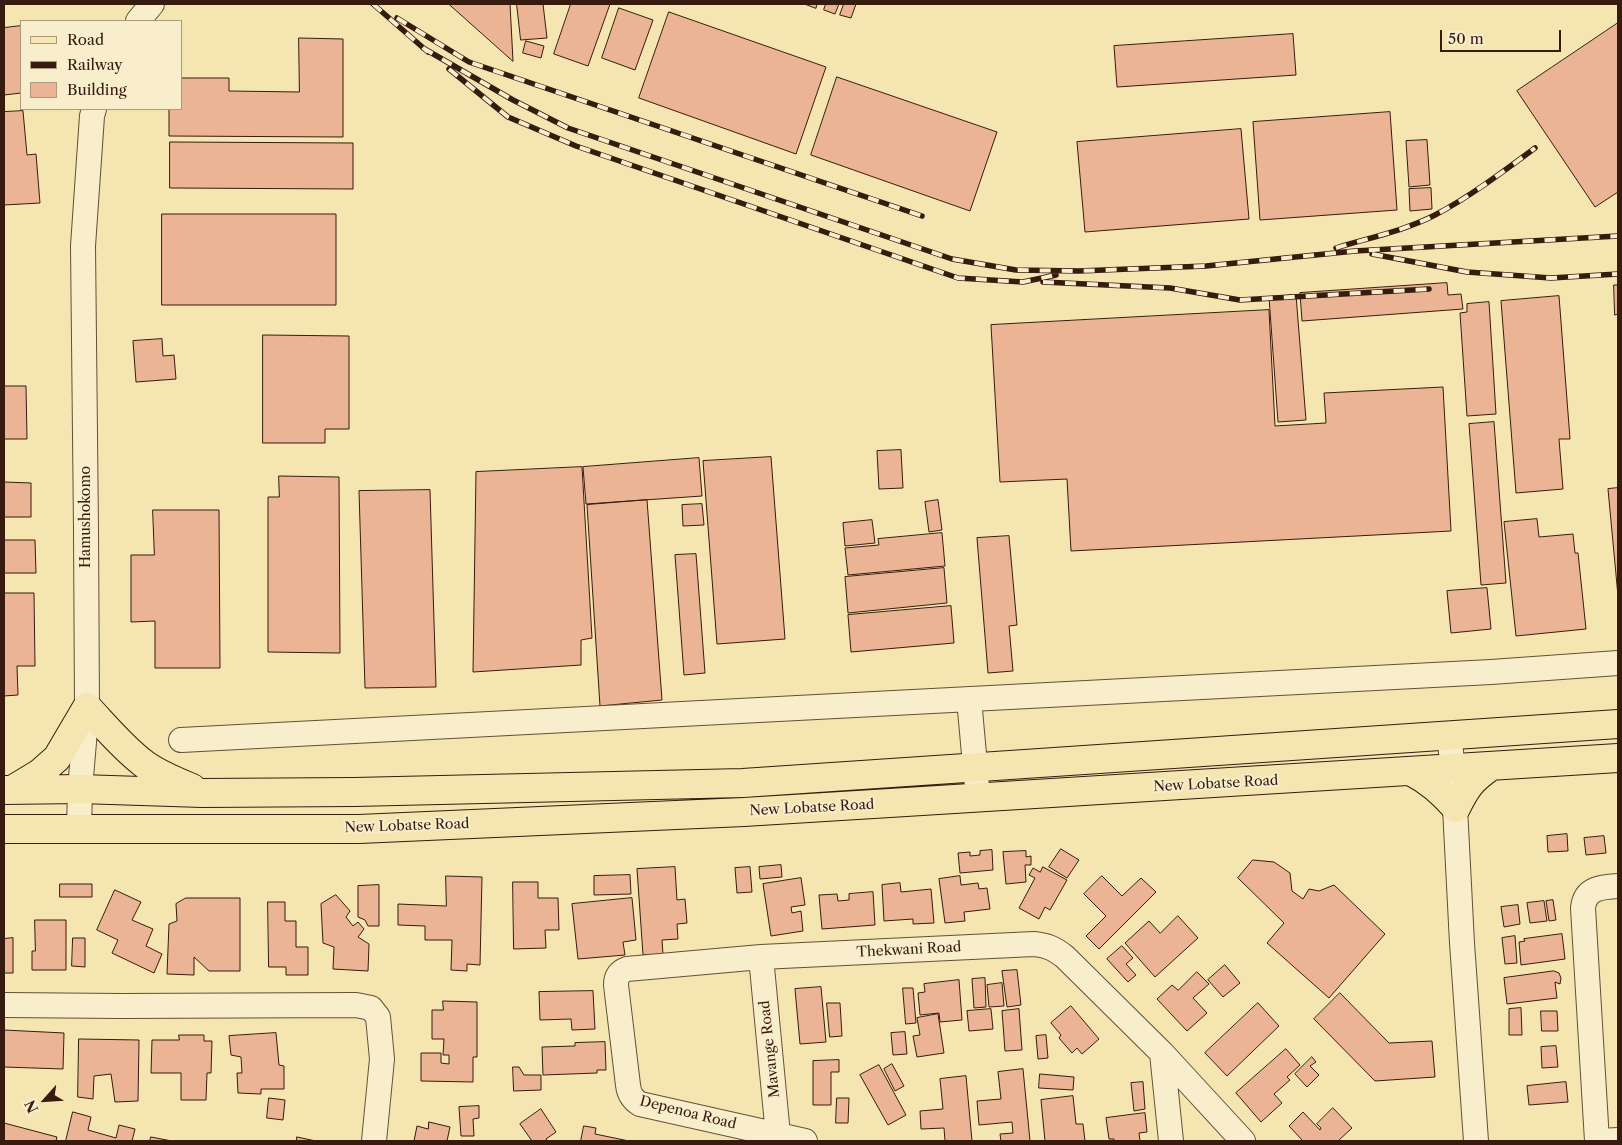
<!DOCTYPE html>
<style>
body{margin:0}
#map{position:relative;width:1622px;height:1145px;overflow:hidden;background:#f4e5b1;font-family:"Libre Caslon Text",serif}
canvas{display:block}
.frame{position:absolute;inset:0;border:5px solid #371b0f;pointer-events:none}
.legend{position:absolute;left:20px;top:20px;width:162px;height:90px;box-sizing:border-box;background:#f8eecc;border:1px solid #ab9a80;margin:0;padding:6px 9px;list-style:none;font-size:15px;color:#371b0f}
.legend li{display:flex;align-items:center;gap:10px;height:25px}
.legend b{width:25px;border:1px solid #ab9a80}
.north{position:absolute;left:20px;top:1075px;width:50px;height:50px;-webkit-text-stroke:4px #f8eecc;paint-order:stroke;rotate:244deg;font-size:14px;font-weight:700;line-height:20px;text-align:center;color:#371b0f}
.north::after{content:'';display:block;margin:auto;width:18px;height:22px;background:#371b0f;clip-path:polygon(50% 0,100% 100%,50% 72%,0 100%)}
.scale{position:absolute;left:1440px;top:30px;width:121px;height:22px;box-sizing:border-box;border:2px solid #371b0f;border-top:0;padding-left:6px;font-size:15px;line-height:18px;white-space:nowrap;color:#371b0f;-webkit-text-stroke:4px #f8eecc;paint-order:stroke}
</style>
<div id="map">
<canvas width="1622" height="1145"></canvas>
<div class="frame"></div>
<ul class="legend">
<li><b style="height:6px;background:#f4e5b1"></b>Road</li>
<li><b style="height:6px;background:#371b0f"></b>Railway</li>
<li><b style="height:14px;background:#ebb495"></b>Building</li>
</ul>
<div class="north">N</div>
<div class="scale">50 m</div>
</div>
<script>
const g = document.querySelector('canvas').getContext('2d');
g.lineJoin = 'round';
function fill(path, color) { g.fillStyle = color; g.fill(path, 'evenodd'); }
function stroke(path, color, width, dash) { g.strokeStyle = color; g.lineWidth = width; g.lineCap = dash ? 'butt' : 'round'; g.setLineDash(dash || []); g.stroke(path); }
function write(font, color, halo, rows, align = 'center') {
  g.font = font + ' "Libre Caslon Text",serif'; g.lineWidth = 4; g.setLineDash([]); g.textBaseline = 'middle'; g.strokeStyle = halo; g.fillStyle = color; for (const [text, x, y, turn = 0] of rows) {
    g.save(); g.translate(x, y); g.rotate((+turn || 0) * Math.PI / 180); g.textAlign = isNaN(turn) ? turn : align; if (halo) g.strokeText(text, 0, 0); g.fillText(text, 0, 0); g.restore();
  }
}
const building = new Path2D(`
 M449,4H510L513,61Z
 M517,4H543L547,38L521,40Z
 M571,4H610L588,66L554,54Z
 M805,4H817L816,8Z
 M826,4H839L835,14L824,10Z
 M844,4H856L851,18L840,15Z
 M619,8L653,20L635,70L602,58Z
 M669,12L826,67L796,154L639,98Z
 M1618,23V192L1595,207L1517,91Z
 M21,26V93L4,95V28Z
 M1293,34L1296,75L1117,87L1114,46Z
 M299,38L343,39V137L169,136V109H181V78H229V91L299,92Z
 M526,41L544,46L541,58L523,53Z
 M837,77L997,132L970,211L811,155Z
 M23,111L27,155L36,154L40,203L4,205V112Z
 M1390,112L1397,210L1260,220L1253,122Z
 M1241,129L1249,219L1085,232L1077,142Z
 M1427,140L1430,185L1409,187L1406,141Z
 M170,142L353,143V189L170,188Z
 M1431,188L1432,209L1410,211L1409,189Z
 M162,214H336V305H162Z
 M1447,283L1448,295L1461,294L1463,309L1302,321L1300,293Z
 M1614,285H1618V314L1615,315Z
 M1296,295L1306,420L1278,422L1269,297Z
 M1559,296L1570,439H1559L1563,489L1516,493L1501,301Z
 M1489,302L1496,414L1467,416L1460,313L1467,312V304Z
 M1269,310L1275,426L1326,423L1324,393L1443,387L1451,531L1071,551L1067,479L1000,482L991,325Z
 M263,335L349,336V429H325V443H263Z
 M162,339L163,356L174,355L176,379L136,382L133,341Z
 M4,386H26L27,439H4Z
 M1494,422L1506,583L1481,585L1469,424Z
 M901,450L903,488L879,489L877,451Z
 M771,457L785,639L717,644L703,461Z
 M699,458L702,496L586,504L583,467Z
 M582,467L592,638L581,640V665L473,672L476,472Z
 M279,476L339,477L340,653L268,652V497H279Z
 M4,482L31,483V517H4Z
 M1618,488V596L1608,489Z
 M430,490L436,687L365,688L359,491Z
 M647,500L662,700L600,706L587,505Z
 M938,500L942,530L929,532L925,502Z
 M702,504L704,525L683,526L682,505Z
 M153,510H219L220,668H155V621L131,622V555H154Z
 M1537,519L1539,537L1573,534L1575,553H1578L1586,629L1516,636L1504,522Z
 M872,520L875,543L845,546L843,523Z
 M942,533L945,566L848,575L845,548L879,545L878,539Z
 M1009,536L1017,625L1009,626L1013,671L988,673L977,538Z
 M4,540H35L36,573H4Z
 M696,554L705,673L684,675L675,555Z
 M944,568L947,603L848,613L845,577Z
 M1487,588L1491,629L1451,633L1447,591Z
 M4,593H34L35,666H17L18,695L4,696Z
 M951,606L954,643L851,652L848,615Z
 M1567,834L1568,851L1548,852L1547,836Z
 M1604,836L1606,853L1586,855L1584,838Z
 M1061,849L1079,860L1067,878L1049,867Z
 M992,850L993,870L960,873L958,853L970,852V856L980,855V851Z
 M1026,851V857L1031,856V865H1025L1026,882L1006,884L1003,852Z
 M1253,860L1274,862L1290,873L1292,891L1303,899L1309,889L1319,891L1334,885L1385,934L1329,998L1267,943L1284,923L1238,878Z
 M781,865L782,877L760,879L759,867Z
 M675,867L677,900L685,899L687,923L677,924L678,939L662,940L663,954L643,955L637,869Z
 M750,867L752,892L737,893L735,868Z
 M1043,867L1067,880L1050,910L1045,907L1039,919L1019,908L1035,878L1029,875L1033,868L1040,872Z
 M630,875L631,894L594,895V876Z
 M446,876L482,877L480,965L467,964V971L451,970L452,940H425V926L398,925V904L446,906Z
 M960,876L961,885L978,883L979,889L987,888L990,909L964,912L965,921L945,923L939,879Z
 M1102,876L1122,896L1141,878L1156,892L1099,949L1086,936L1106,916L1084,894Z
 M801,878L805,905L791,907L792,913L801,911L803,931L771,936L763,884Z
 M513,882H538V898H558L559,930H545L546,948L514,949Z
 M900,883L901,892L931,889L934,923L913,924V919L884,921L882,885Z
 M60,884H92V897H60Z
 M379,885V926H368L365,920L358,917V886Z
 M115,890L141,902L132,920L153,929L146,946L162,954L154,973L112,953L118,940L97,930Z
 M873,892L875,925L822,929L819,895L837,894L838,901L849,900V894Z
 M336,895L350,911L346,917L353,926L358,922L364,929L358,937L369,944L368,971L333,969L334,947L323,943L321,904Z
 M186,898H240V971H209L194,957V975L167,974L169,924L177,921L176,904Z
 M632,898L636,940L623,942L625,955L578,959L572,904Z
 M1553,900L1556,920L1549,921L1546,901Z
 M1544,901L1547,921L1530,923L1527,903Z
 M268,902H285V921H296V947H308V975H286V967H269Z
 M1518,905L1520,924L1504,927L1501,907Z
 M1178,916L1198,938L1155,977L1125,943L1149,921L1160,933Z
 M35,920H66V970H32V951H35Z
 M1562,934L1565,959L1521,965L1519,942L1525,941L1524,939Z
 M1515,936L1517,963L1505,964L1502,938Z
 M13,938V973H4V939Z
 M73,938H85V967L72,966Z
 M1122,946L1133,958L1126,964L1136,975L1128,982L1107,959Z
 M1225,965L1240,983L1223,997L1208,980Z
 M1017,970L1021,1005L1007,1007L1002,971Z
 M1554,971L1559,973L1561,978L1560,984L1555,982L1557,998L1507,1004L1504,978Z
 M1197,972L1209,984L1193,998L1207,1013L1187,1031L1157,999L1172,985L1178,990Z
 M985,978L986,1007L974,1008L972,979Z
 M959,980L962,1020L940,1022L939,1013L920,1015L918,993L925,992L924,984Z
 M1002,983L1004,1006L989,1007L987,985Z
 M821,987L826,1042L800,1044L795,989Z
 M903,988H913L916,1023L906,1024Z
 M593,991L595,1029L572,1030L571,1019L540,1020L539,992Z
 M1340,993L1389,1043L1432,1041L1435,1077L1375,1081L1314,1019Z
 M443,1001L477,1002V1057H473V1082L421,1081V1053H441V1063L449,1064V1055H443L444,1039H432V1010H443Z
 M827,1003H840L842,1036L830,1037Z
 M1258,1003L1279,1026L1227,1076L1205,1053Z
 M1071,1006L1099,1039L1082,1054L1077,1048L1072,1053L1059,1038L1061,1035L1051,1023Z
 M1521,1008L1522,1035H1509V1009Z
 M991,1009L993,1029L969,1031L967,1011Z
 M1019,1009L1022,1050L1005,1051L1002,1011Z
 M1541,1011H1557L1558,1031H1542Z
 M938,1014L944,1053L917,1057L913,1036L920,1035L917,1018Z
 M4,1030L64,1033L63,1069L4,1067Z
 M905,1032L907,1054L893,1055L891,1033Z
 M276,1033L279,1065L284,1066V1089H261V1094L238,1093L237,1073H242L241,1057L231,1055L229,1036Z
 M179,1035H204V1041H212L211,1073H207L206,1100H181V1073H151L152,1040H179Z
 M1046,1035L1048,1058L1038,1059L1036,1036Z
 M79,1039L139,1040L138,1101L115,1102L111,1074L94,1076L93,1099L78,1097Z
 M605,1042L606,1070H597V1073L543,1075L542,1047L575,1046V1043Z
 M1556,1046L1558,1067L1542,1068L1541,1047Z
 M1286,1049L1300,1065L1287,1077L1290,1080L1274,1094L1282,1103L1261,1122L1236,1093Z
 M1312,1057L1316,1062L1310,1066L1319,1075L1307,1087L1295,1074Z
 M839,1060V1072H831V1105H813V1061Z
 M892,1064L904,1086L895,1091L884,1069Z
 M879,1065L906,1115L888,1125L860,1075Z
 M513,1067H519L524,1075H541V1090L514,1091Z
 M1023,1069L1030,1141H1001L1000,1134L1013,1133L1012,1122L979,1125L977,1101L1001,1099L998,1072Z
 M1040,1074L1074,1077L1073,1090L1039,1088Z
 M966,1076L972,1141H945L944,1128L921,1129L920,1111L943,1109L940,1079Z
 M1143,1082L1145,1109L1134,1111L1131,1083Z
 M1566,1082L1568,1102L1529,1105L1527,1086Z
 M1073,1096L1076,1124H1083L1085,1141H1045L1041,1100Z
 M269,1098L285,1100L283,1120L267,1118Z
 M837,1098H849L848,1123H836Z
 M479,1106V1118L473,1119L474,1136H461L459,1107Z
 M1333,1108L1352,1128L1338,1141H1303L1289,1126L1303,1112L1320,1130L1321,1128L1317,1124Z
 M541,1109L556,1132L546,1139L547,1141H532L520,1124Z
 M73,1112L91,1117L88,1130L116,1138L119,1125L135,1129L132,1141H66Z
 M1145,1113L1147,1132L1139,1133L1140,1141H1114V1139H1109L1106,1118Z
 M429,1122L450,1127L447,1141H414L417,1126L428,1129Z
 M4,1123L57,1137L56,1141H4Z
 M584,1126L596,1128L595,1134L629,1141H581Z
 M151,1137L172,1141H150Z
 M297,1137L316,1141H297Z`);
const minor = new Path2D(`
 M138,21L152,4
 M969,699L978,798
 M1449,735L1453,769L1462,943L1476,1141
 M181,740L1491,672L1618,663
 M79,829L80,789L87,707L86,529L83,246L92,116L94,109
 M761,957L778,1135L777,1141
 M4,1005L121,1006L356,1005L371,1008L378,1017L382,1059L374,1141
 M1162,1053L1171,1141
 M805,1141L640,1104C632,1099 629,1094 628,1085L616,985C616,977 619,972 627,969L761,957L1034,944C1047,945 1055,949 1065,957L1162,1053L1243,1141
 M1597,1141L1583,908C1585,888 1601,887 1618,886
 M1600,1141L1618,1140`);
const major = new Path2D(`
 M1412,772C1430,781 1443,793 1456,808C1466,788 1471,780 1490,767
 M4,790L80,789L202,793L354,792L743,783L1618,724
 M12,790L40,773L57,758L87,707C105,726 122,747 143,763C157,774 175,781 192,788
 M4,829H359L744,812L1618,758`);
const rail = new Path2D(`
 M373,4L428,52
 M397,18L469,62L922,216
 M423,48L513,100L568,128L952,259L1016,270L1079,271L1206,266L1355,251L1618,236
 M449,69L508,117L576,146L958,278L1023,282L1056,275
 M1336,248C1368,238 1404,231 1435,215C1468,198 1504,171 1535,148
 M1372,254L1467,272L1551,278L1618,274
 M1043,282L1170,288L1240,300L1429,289`);
const streetNames = [
 ["Hamushokomo",86,517,-90],
 ["New Lobatse Road",1216,784,-3],
 ["New Lobatse Road",812,808,-3],
 ["New Lobatse Road",407,826,-2],
 ["Thekwani Road",909,950,-3],
 ["Mavange Road",770,1049,-96],
 ["Depenoa Road",688,1113,14]
];
fill(building, '#ebb495');
stroke(building, '#371b0f', 1);
stroke(minor, '#664e38', 26);
stroke(major, '#371b0f', 30);
stroke(minor, '#f8eecc', 24);
stroke(major, '#f4e5b1', 28);
stroke(rail, '#371b0f', 5.5);
stroke(rail, '#f8eecc', 4, [11]);
write('14px', '#371b0f', '#f8eecc', streetNames);
</script>
